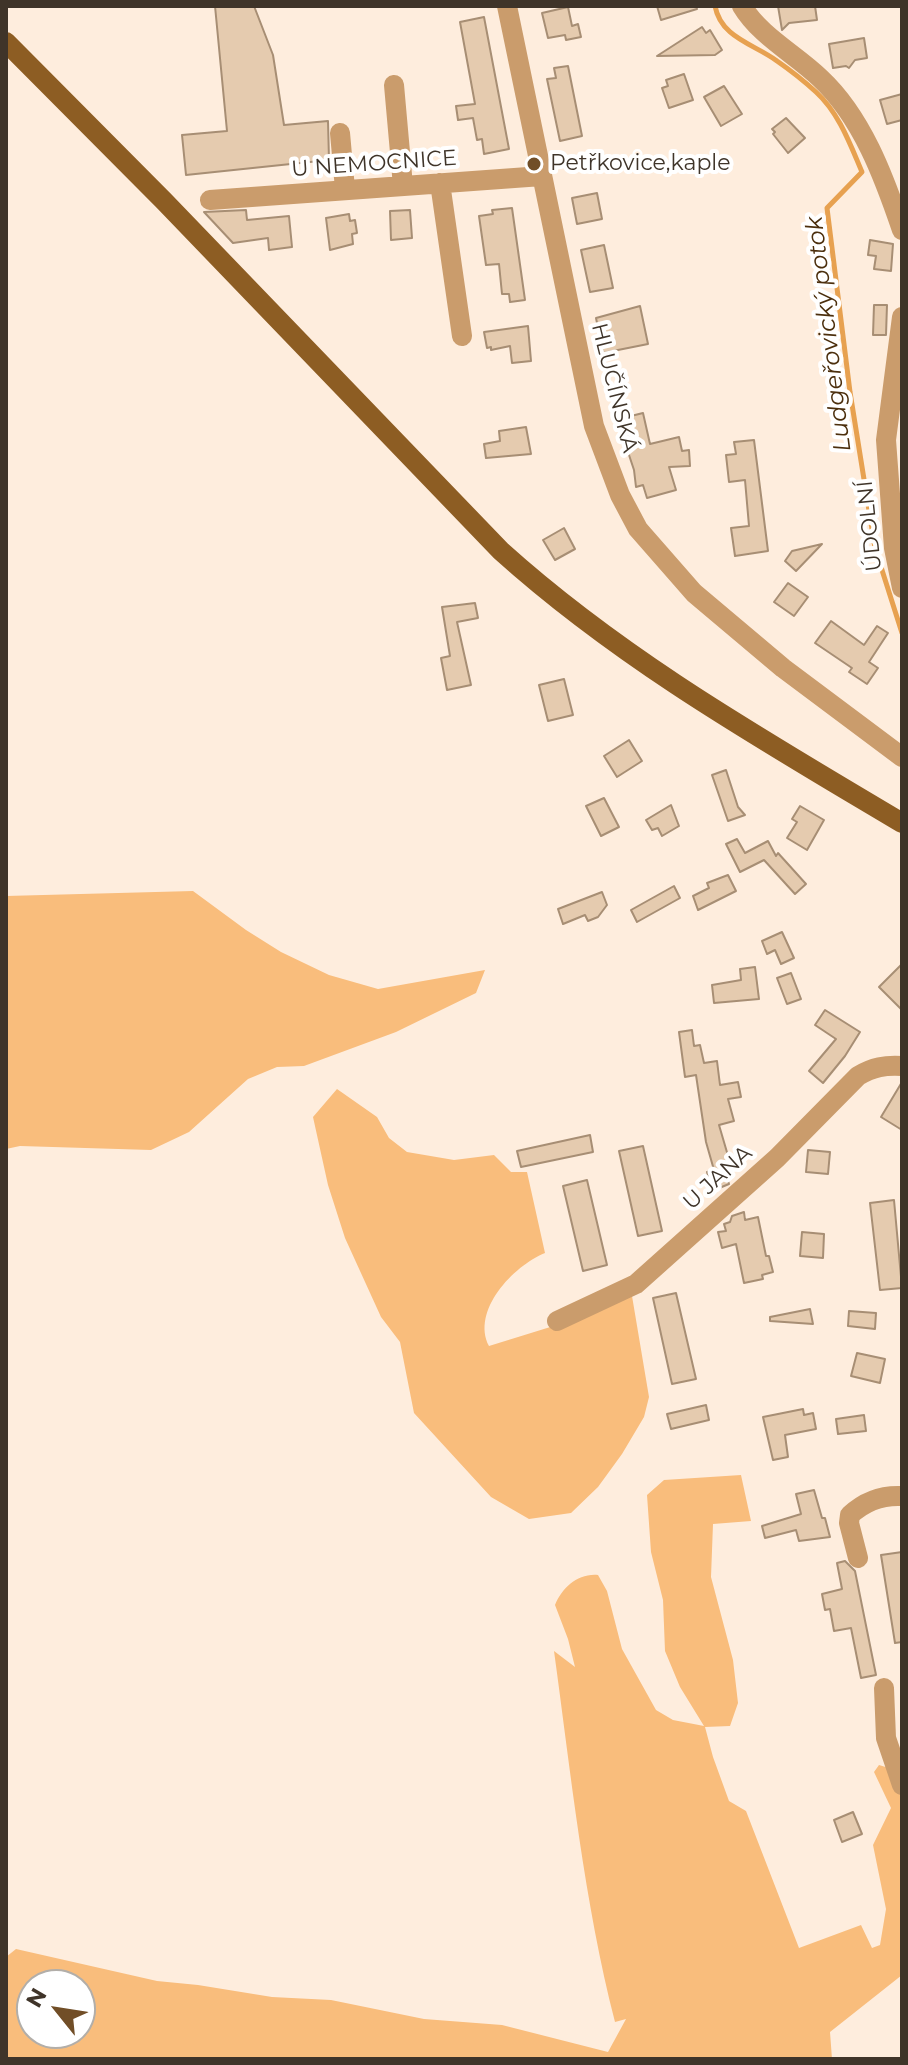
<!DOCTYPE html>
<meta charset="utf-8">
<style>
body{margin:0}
#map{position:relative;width:908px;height:2065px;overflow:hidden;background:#feeddd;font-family:Montserrat,sans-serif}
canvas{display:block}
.frame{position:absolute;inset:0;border:8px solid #3f3429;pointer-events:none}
.north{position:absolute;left:16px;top:1969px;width:80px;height:80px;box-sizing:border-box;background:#fff;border:2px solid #b2aea9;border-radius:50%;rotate:300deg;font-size:22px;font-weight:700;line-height:32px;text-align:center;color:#3f3429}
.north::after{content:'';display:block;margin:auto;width:28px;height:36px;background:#714e27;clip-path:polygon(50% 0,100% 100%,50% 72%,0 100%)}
</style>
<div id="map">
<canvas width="908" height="2065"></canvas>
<div class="frame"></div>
<div class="north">N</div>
</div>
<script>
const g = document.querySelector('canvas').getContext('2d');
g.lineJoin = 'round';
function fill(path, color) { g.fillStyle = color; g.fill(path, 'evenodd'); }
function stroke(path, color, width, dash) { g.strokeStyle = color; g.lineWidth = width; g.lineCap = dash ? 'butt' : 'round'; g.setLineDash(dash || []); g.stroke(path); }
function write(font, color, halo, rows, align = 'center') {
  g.font = font + ' Montserrat,sans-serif'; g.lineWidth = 8; g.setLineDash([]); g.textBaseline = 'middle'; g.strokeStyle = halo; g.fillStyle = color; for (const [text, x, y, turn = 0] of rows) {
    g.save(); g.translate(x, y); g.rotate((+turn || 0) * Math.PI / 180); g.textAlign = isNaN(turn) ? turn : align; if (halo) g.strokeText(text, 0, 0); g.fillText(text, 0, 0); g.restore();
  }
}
const green = new Path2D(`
 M193,891L246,930L281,952L329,975L378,989L485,970L476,993L396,1032L304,1066L277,1067L248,1079L189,1132L151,1150L20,1146L6,1149V896Z
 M337,1089L377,1117L389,1138L407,1152L454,1160L494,1155L511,1172H527L545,1253C513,1266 471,1311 489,1346L560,1324L632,1296L649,1397L644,1417L622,1454L598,1487L571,1513L529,1519L491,1497L414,1413L400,1342L381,1317L345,1238L328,1185L313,1117Z
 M741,1475L751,1521L713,1524L711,1577L733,1660L738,1703L730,1726L705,1727L713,1757L729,1801L746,1811L799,1948L861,1925L872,1948L880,1945L886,1909L873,1845L891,1808L874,1772L879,1765L902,1772V1975L830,2032L832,2059H6V1957L16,1949L157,1981L198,1985L272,1997L331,2000L424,2019L502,2025L608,2052L626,2019L615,2022C584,1901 571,1775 554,1651L575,1667L568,1639L555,1605C562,1588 578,1573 598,1575L607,1591L622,1649L656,1710L673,1720L704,1726L680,1687L665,1651L663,1600L651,1552L647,1495L664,1480ZM32,1985H80V2033H32Z`);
const stream = new Path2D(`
 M715,6C721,38 754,44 777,61C790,70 804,81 816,92C839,113 850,144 862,172L827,208L850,392L875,548L902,633`);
const building = new Path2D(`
 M215,6H254L273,55L284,125L328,121L329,160L186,175L182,135L227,131Z
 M657,6H696L697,9L661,20Z
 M778,6H815L817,20L789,23L782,30Z
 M568,7L572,26L578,24L581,37L566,40L565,35L548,38L542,13Z
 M484,17L509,149L484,154L482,139L477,140L473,118L458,120L456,106L475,104L460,22Z
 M702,27L706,33L710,30L722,50L715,55L657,56Z
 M864,38L867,58L855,60L849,68L846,66L833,68L829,44Z
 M568,66L582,136L560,141L547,79L556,78L554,68Z
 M684,74L693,100L669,108L662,88L668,86L666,80Z
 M724,86L742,114L721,126L704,97Z
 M902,94V120L887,124L880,100Z
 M786,118L805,138L788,153L773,134L775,132L772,129Z
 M597,193L602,219L577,224L572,198Z
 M512,208L525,300L510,302L509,294H502L499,264L486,265L479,216L493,214L492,210Z
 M246,210L247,220L289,216L292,247L269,250L268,238L233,243L204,212Z
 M410,210L412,238L391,240L390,211Z
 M349,214L350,221L355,220L357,233L352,234L353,244L330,250L326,218Z
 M870,240L893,244L891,271L874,269L876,256L868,255Z
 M604,245L613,288L590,292L581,250Z
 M874,305H887L886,335H873Z
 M640,306L648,344L603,353L596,318Z
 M528,326L531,361L512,363L510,346L491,350V347L487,348L484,332Z
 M643,413L650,444L679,437L682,451L689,450L690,466L669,467L676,490L647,498L643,485L636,487L634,470L619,425V419Z
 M526,427L531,454L486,458L484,444L500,441L499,431Z
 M754,440L768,551L735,556L731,528L749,526L745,480L729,482L726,455L736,454L734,442Z
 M564,528L575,549L555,560L543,540Z
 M822,544L796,571L785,561L792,551Z
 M788,583L808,597L794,616L774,602Z
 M475,603L478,618L457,622L471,685L447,690L441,658L450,656L442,607Z
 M831,621L864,645L877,626L888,633L869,662L878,668L867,684L849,672L852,668L815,643Z
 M564,679L573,715L548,721L539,685Z
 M629,740L642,761L617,777L604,756Z
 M726,770L738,807L745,815L728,821L712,775Z
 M604,798L619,827L601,836L586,806Z
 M671,805L679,826L662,836L658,828L652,830L646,820Z
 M800,806L824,820L807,850L787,838L797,822L792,819Z
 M737,839L745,853L768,841L776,856L778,853L806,884L795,894L764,860L740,872L726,844Z
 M728,875L736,891L698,910L693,896L709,888L707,883Z
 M674,886L680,898L637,922L631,910Z
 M602,892L607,905L598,917L588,921L585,915L563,924L558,909Z
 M782,932L794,958L781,964L775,950L767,954L762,941Z
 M902,964V1010L879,987Z
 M755,967L759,999L714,1003L712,985L741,980L740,969Z
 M791,973L801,999L787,1004L777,978Z
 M825,1010L860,1032L845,1056L823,1083L809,1071L836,1039L815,1025Z
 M692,1030L694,1046L700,1045L704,1063L717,1061L720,1085L738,1082L741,1097L728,1099L734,1121L719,1125L731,1166L724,1168L729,1184L712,1191L707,1172L714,1170L706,1142L696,1075L685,1077L679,1032Z
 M902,1082V1130L881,1117Z
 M590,1135L593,1152L521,1167L517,1151Z
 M643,1146L662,1231L638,1236L619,1151Z
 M808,1150L830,1152L828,1174L806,1172Z
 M587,1180L607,1265L583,1271L563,1186Z
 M894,1200L902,1288L880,1290L870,1203Z
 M744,1212L745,1220L758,1217L766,1256H769L773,1272L762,1275L763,1279L744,1283L736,1244L722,1248L718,1232L726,1231L724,1224L730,1222L732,1216Z
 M802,1232L824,1234L823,1258L800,1256Z
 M676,1293L696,1379L672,1384L653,1298Z
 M810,1309L813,1324L770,1321V1317Z
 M849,1311L876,1313L875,1329L848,1326Z
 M857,1353L885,1359L880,1383L851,1376Z
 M706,1405L709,1420L671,1429L667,1414Z
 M803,1409L804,1415L813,1413L816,1429L785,1435L788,1457L773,1460L763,1417Z
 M864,1415L866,1431L838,1434L836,1419Z
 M814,1490L822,1518H825L830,1537L799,1541L796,1530L765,1538L762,1526L801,1514L796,1494Z
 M902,1552V1642L895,1643L881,1555Z
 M845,1561L855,1571L876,1675L861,1678L851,1628L834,1631L830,1609L825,1610L822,1594L842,1589L837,1563Z
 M853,1812L862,1834L842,1842L834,1820Z`);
const minor = new Path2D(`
 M507,6L594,426L620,495L638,529L694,593L783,668L902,757
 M742,6C760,36 795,54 820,78C862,117 884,177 902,230
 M394,85L403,186
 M340,133L345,189
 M440,183L462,336
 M210,200L542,176
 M902,317L886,440L894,548L902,588
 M557,1321L636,1284L777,1158L858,1076C873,1067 885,1065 902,1066
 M858,1558L849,1523L850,1515C865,1501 882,1495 902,1496
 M884,1688L886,1738L902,1785`);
const major = new Path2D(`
 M6,42L164,201L501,551C622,660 763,740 902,823`);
const markers = [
 [534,164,8,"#714e27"]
];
const streetNames = [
 ["U NEMOCNICE",374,164,-4],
 ["HLUČÍNSKÁ",614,388,76],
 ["ÚDOLNÍ",870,526,-96],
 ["U JANA",718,1178,-42]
];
const poiNames = [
 ["Petřkovice,kaple",550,164]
];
const waterNames = [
 ["Ludgeřovický potok",829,334,-97]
];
fill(green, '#f9bd7c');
stroke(stream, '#e7a150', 5);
fill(building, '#e5cbaf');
stroke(building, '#a78e74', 2);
stroke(minor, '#ca9c6c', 20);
stroke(major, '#8d5d23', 20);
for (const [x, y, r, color] of markers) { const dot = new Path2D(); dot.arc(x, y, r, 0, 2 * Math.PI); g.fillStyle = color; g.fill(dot); stroke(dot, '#fff', 3); }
write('22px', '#3f3429', '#fff', streetNames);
write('22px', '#3f3429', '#fff', poiNames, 'left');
write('italic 24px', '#4c2f0d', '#fff', waterNames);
</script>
